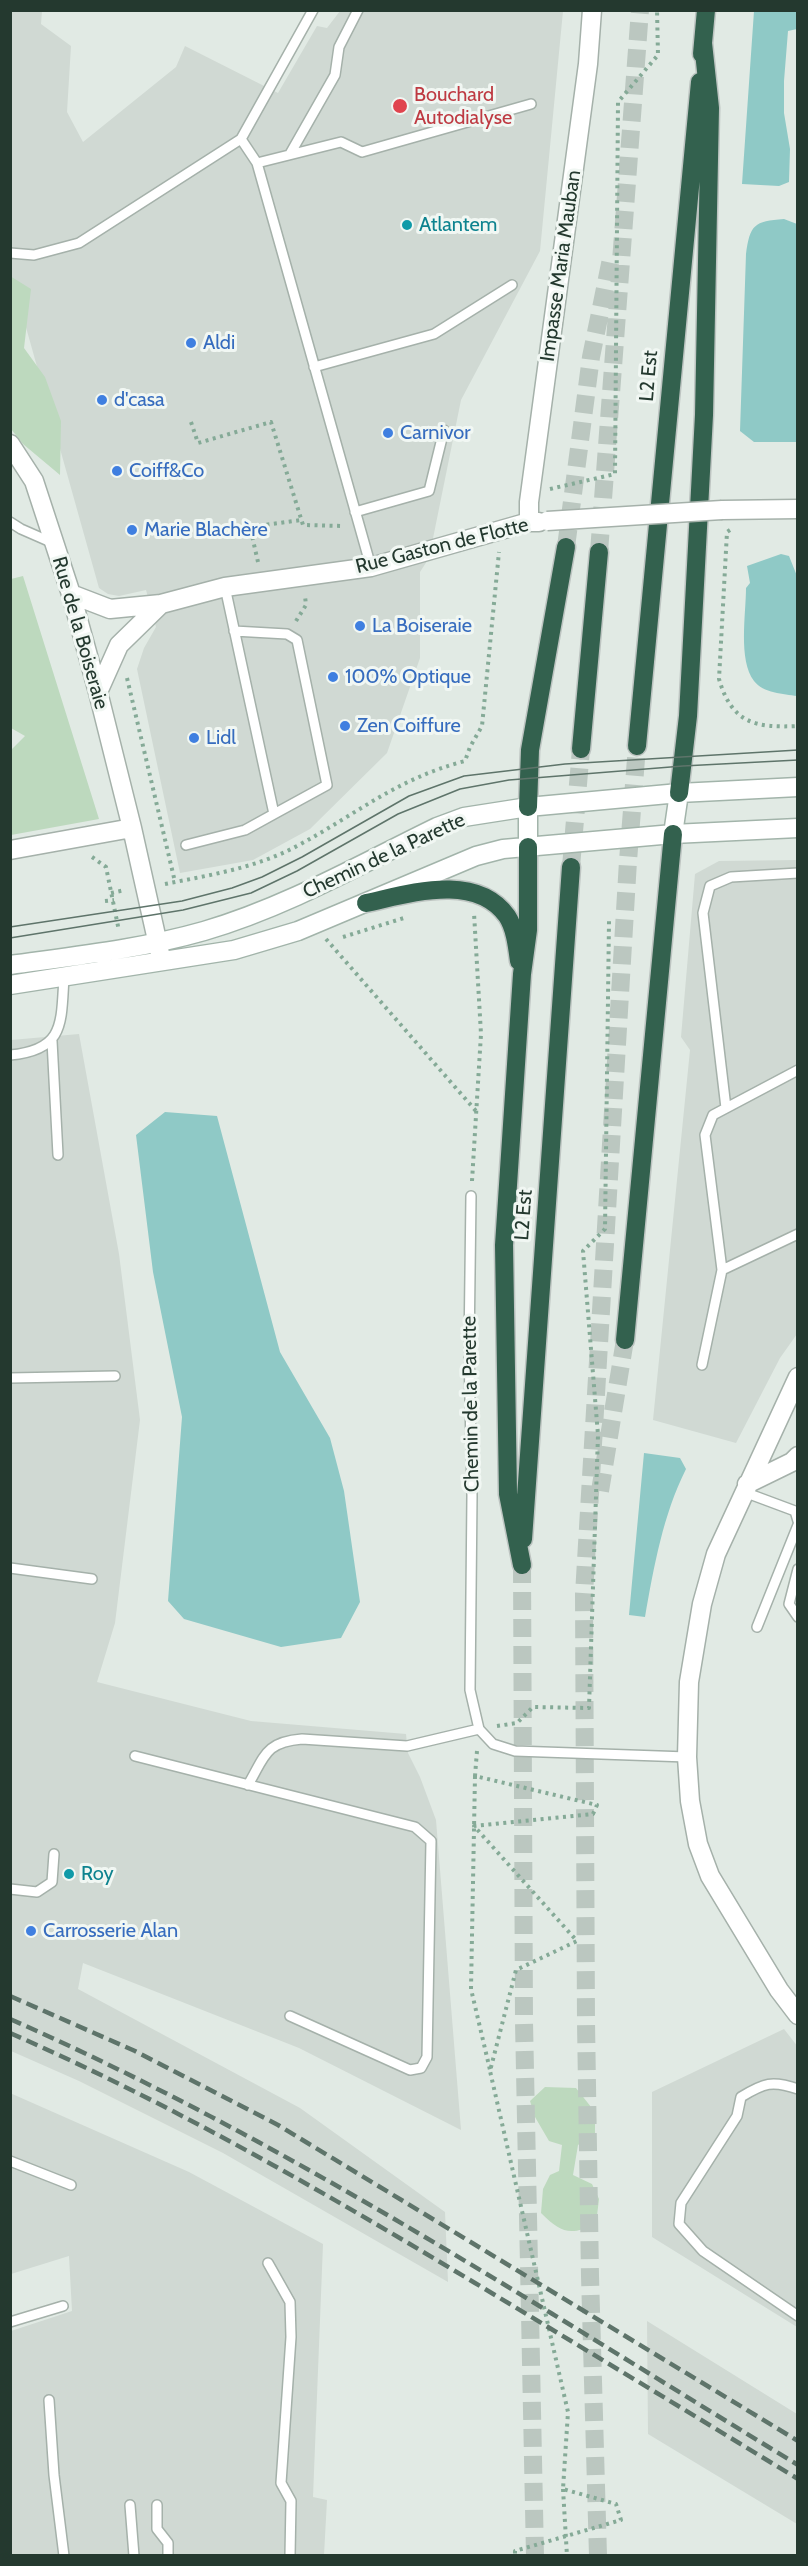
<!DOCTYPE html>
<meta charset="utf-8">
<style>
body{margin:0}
#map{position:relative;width:808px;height:2566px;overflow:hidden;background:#e1eae4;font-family:Cabin,sans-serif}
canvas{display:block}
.frame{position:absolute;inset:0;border:12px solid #24392f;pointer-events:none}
</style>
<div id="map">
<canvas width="808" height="2566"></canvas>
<div class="frame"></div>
</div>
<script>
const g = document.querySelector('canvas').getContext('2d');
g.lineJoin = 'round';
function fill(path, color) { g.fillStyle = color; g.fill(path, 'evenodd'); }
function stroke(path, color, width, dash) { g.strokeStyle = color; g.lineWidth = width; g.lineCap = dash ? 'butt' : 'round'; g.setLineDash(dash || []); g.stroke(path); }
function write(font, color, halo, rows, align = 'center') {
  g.font = font + ' Cabin,sans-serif'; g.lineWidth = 6; g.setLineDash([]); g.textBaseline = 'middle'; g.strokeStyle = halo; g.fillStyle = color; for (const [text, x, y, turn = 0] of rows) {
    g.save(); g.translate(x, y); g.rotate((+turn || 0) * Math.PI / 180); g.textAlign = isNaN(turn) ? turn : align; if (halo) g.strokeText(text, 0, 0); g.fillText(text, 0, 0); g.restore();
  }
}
const built = new Path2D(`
 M10,11H42L41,24L71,46L67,112L83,142L176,67L185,46L278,93L317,26L327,28L340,11H563L540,251L461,400L429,558L420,572V658L387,753L310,829L253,860L180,873L137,669L144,648L156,627L146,590L119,596L108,594L99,588L15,288L11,286Z
 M797,860V1334L780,1358L736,1443L653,1420L690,1050L681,1037L695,874L719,861Z
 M79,1034L119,1254L140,1420L115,1623L97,1682L251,1721L406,1734L408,1753L420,1777L436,1820L461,2130L299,2048L83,1963L78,1989L300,2108L445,2212L448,2282L223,2153L79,2081L11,2051V1040Z
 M784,2029L798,2047L797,2327L652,2237V2092Z
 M10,2093L189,2172L323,2244L313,2497L327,2500L324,2555H11V2331L72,2311L69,2256L11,2274Z
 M647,2321L797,2414V2524L648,2434Z`);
const green = new Path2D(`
 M10,276L31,289L24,348L45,377L61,421L60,475L23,444L11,429Z
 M23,576L99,819L11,835V750L25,736L11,728V579Z
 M545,2087L576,2088L595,2112V2133L578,2145L573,2175L592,2184L599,2199L596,2224C570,2236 561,2233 541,2213L543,2189L550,2175L559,2171L562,2145L549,2141L535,2117L530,2101Z`);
const water = new Path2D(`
 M754,11H797V29L788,31L784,81V113L790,149L789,182L779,186L742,184Z
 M784,219L797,224V442H754L740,431L746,254C750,225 754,221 784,219Z
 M781,554L789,556L797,576V696C784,694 763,693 754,681C738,660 746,614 746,588L750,583L747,566Z
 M165,1112L217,1116L280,1352L330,1438L344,1491L360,1602L341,1638L281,1647L184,1619L168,1601L182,1417L153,1272L136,1135Z
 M644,1453L680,1458L686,1469C663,1515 654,1566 645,1617L629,1615Z`);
const highwayTunnel = new Path2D(`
 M566,547L591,357L611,259
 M599,552L640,10
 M571,867L581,749
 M600,1491L625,1340
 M522,1565L524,2022L535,2556
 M598,2556L590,2276L586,2022L584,1594L628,861L637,746`);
const path = new Path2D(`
 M191,422L198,443L271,422L303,525L343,526
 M550,489L615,474L618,102L658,55L657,10
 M730,530L727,532L719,679C732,724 756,728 798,726
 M258,562L250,527L301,520
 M296,621L306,605L305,596
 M127,678L175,882
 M92,857L106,867L119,931
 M165,884C210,875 256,868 297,846C357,814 396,779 465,761L470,747L482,726L499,552
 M111,893L125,890
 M105,901L114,900
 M343,937L404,918
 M326,939L476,1111
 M472,1181L481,1034L474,913
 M497,1726L517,1723L533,1707L589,1708L598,1435L583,1251L605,1229L609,921
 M477,1751L475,1776L597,1805L593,1814L474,1826L577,1941L516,1970L490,2071L568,2412L563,2489L616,2504L621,2520L515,2551V2556
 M475,1776L471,1989L490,2070
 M563,2489L567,2556`);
const lane = new Path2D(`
 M241,139L313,10
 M290,154L335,75L339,47L358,10
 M257,163L341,142L362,152L531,104
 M10,253L34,255L79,243L241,139L257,163L371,567
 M314,367L434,334L512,285
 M355,512L429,491L444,430
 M10,522L21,529L53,543
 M225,587L274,814L327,785L297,640L287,634L234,631
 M186,845L245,830L274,814
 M52,1041L58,1155
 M10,1055C65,1050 61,1023 64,977
 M726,1108L703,913L710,886L731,877L798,873
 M471,1196L469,1350L472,1496L470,1690L479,1729L493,1744L515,1751L687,1757
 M722,1270L798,1234
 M702,1365L722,1270L705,1135L713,1115L798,1070
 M10,1378L115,1376
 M744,1492L795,1511L798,1521
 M10,1568L92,1579
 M798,1569L789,1604L798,1617
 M757,1627L798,1525
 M135,1756L415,1827L431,1841L427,2057L421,2068L410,2070L290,2016
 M248,1785C265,1756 265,1742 302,1739L407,1746L479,1729
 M10,1889L37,1892L52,1882L54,1854
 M798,2089C772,2080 764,2083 741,2097L737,2116L681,2203L679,2224L703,2251L798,2316
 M10,2161L71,2185
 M268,2263L290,2302L291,2337L281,2483L291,2501L290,2556
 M10,2322L63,2306
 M49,2400L54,2475L64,2556
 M130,2505L134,2556
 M157,2505V2529L168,2543V2556`);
const street = new Path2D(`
 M10,444L34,481L71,594L98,692L132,828L161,958
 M722,510L798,509
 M529,522V502L588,64L592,10
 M71,594L110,609L161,604L225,587L371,567L529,522H539
 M98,692L119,645L161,604
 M10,850L132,828
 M798,1377L716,1554L702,1604L689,1682L687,1757L690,1801L698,1844L710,1876L779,1990L798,2015
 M747,1484L792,1462L798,1456`);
const secondary = new Path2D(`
 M673,834L679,793
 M528,847V807
 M10,965C75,956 141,949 204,931C286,907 361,864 437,827L464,817L528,807L679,793L798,787
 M10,985L234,950L298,931L476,856L503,849L673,834L798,828`);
const highway = new Path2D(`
 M702,54L706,10
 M637,746L700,82
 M581,749L599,552
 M679,793L688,716L704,415L710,108L703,43
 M528,807L530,750L566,547
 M366,903C409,894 475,872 507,916C515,928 517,946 519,961
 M625,1340L673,834
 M523,1539L571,867
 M522,1565L508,1494L504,1245L522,974L528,930V847`);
const tram = new Path2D(`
 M10,927L182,901L232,888L262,877L302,857L409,796L464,776L565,764L798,750
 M10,938L183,910L251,893L297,871L398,814L460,789L509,780L683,766L798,760`);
const rail = new Path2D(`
 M10,1996L135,2051L278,2125L798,2441
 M10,2019C287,2141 540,2308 798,2465
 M10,2033C172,2104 324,2192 475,2283C583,2348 690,2413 798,2479`);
const streetBridge = new Path2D(`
 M547,521L722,510`);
const markers = [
 [400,106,8,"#e0444e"],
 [407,225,6,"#0f9aa8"],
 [191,343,6,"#3f7fe0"],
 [102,400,6,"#3f7fe0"],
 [388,433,6,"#3f7fe0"],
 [117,471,6,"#3f7fe0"],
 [132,530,6,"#3f7fe0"],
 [360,626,6,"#3f7fe0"],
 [333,677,6,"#3f7fe0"],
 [345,726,6,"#3f7fe0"],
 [194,738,6,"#3f7fe0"],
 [69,1874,6,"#0f9aa8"],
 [31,1931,6,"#3f7fe0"]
];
const healthNames = [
 ["Bouchard",414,95],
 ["Autodialyse",414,118]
];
const cultureNames = [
 ["Atlantem",419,225],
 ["Roy",81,1874]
];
const streetNames = [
 ["Impasse Maria Mauban",561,266,-82],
 ["L2 Est",649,376,-85],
 ["Rue Gaston de Flotte",442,546,-14],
 ["Rue de la Boiseraie",80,633,74],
 ["Chemin de la Parette",384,856,-25],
 ["L2 Est",524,1215,-86],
 ["Chemin de la Parette",471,1404,-91]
];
const shopNames = [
 ["Aldi",203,343],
 ["d'casa",114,400],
 ["Carnivor",400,433],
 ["Coiff&Co",129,471],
 ["Marie Blachère",144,530],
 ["La Boiseraie",372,626],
 ["100% Optique",345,677],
 ["Zen Coiffure",357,726],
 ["Lidl",206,738],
 ["Carrosserie Alan",43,1931]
];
fill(built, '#d0d9d3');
fill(green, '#bdd9be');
fill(water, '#8fc9c6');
stroke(highwayTunnel, '#bbc7c0', 18, [18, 9]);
stroke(lane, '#a5b1aa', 12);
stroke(street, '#a5b1aa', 21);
stroke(secondary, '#a2b4aa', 21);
stroke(highway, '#bdc4c1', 21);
stroke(path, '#85aa97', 4, [3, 4.5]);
stroke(lane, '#fff', 9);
stroke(street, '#fff', 18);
stroke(secondary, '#fff', 18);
stroke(highway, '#33614e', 18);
stroke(tram, '#5e746a', 1.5);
stroke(rail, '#5e746a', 4.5, [12, 6]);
stroke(streetBridge, '#a5b1aa', 21, []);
stroke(streetBridge, '#fff', 18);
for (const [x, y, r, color] of markers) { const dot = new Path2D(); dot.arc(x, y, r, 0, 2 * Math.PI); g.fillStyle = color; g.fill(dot); stroke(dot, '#f1f7f3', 2); }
write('20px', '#be3a42', '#f1f7f3', healthNames, 'left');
write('20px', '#0d838f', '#f1f7f3', cultureNames, 'left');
write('20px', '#24392f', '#f1f7f3', streetNames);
write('20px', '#366cbe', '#f1f7f3', shopNames, 'left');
</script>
